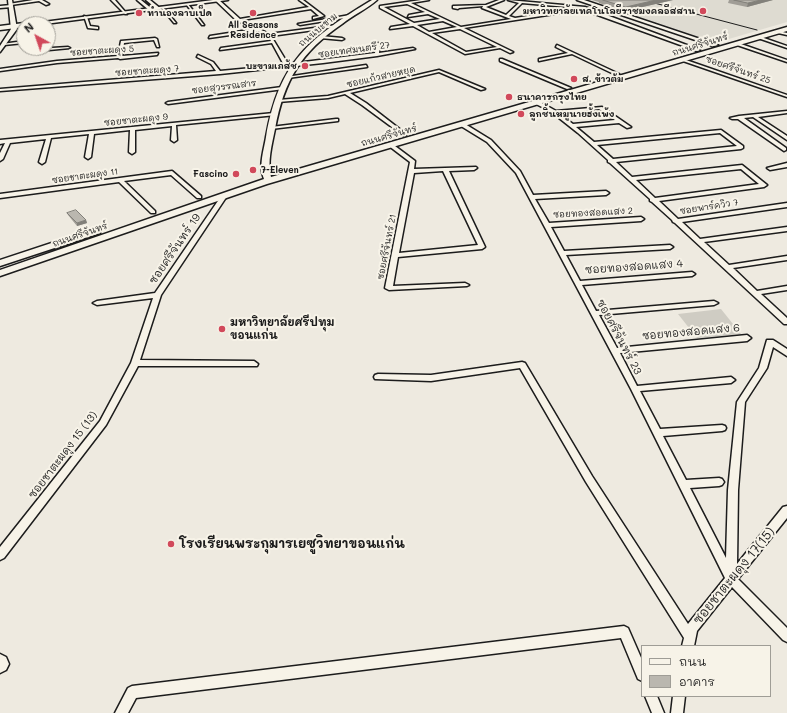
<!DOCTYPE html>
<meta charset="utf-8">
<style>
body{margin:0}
#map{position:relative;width:787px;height:713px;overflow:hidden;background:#eeeae0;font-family:Mali,"Playpen Sans Thai",sans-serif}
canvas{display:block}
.legend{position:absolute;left:641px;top:645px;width:130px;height:52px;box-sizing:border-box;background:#f7f3e8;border:1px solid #9f9d96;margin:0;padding:5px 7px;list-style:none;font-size:12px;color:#1c1c1c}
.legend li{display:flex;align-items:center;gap:8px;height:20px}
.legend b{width:20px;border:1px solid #9f9d96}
.north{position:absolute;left:16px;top:16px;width:40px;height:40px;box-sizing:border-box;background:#f7f3e8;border:1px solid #9f9d96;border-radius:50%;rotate:320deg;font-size:11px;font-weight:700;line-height:16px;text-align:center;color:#1c1c1c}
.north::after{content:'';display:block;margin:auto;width:14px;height:18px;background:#d1495b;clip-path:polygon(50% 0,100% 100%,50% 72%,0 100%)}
</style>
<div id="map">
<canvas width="787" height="713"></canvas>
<ul class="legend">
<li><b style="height:5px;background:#f7f3e8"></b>ถนน</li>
<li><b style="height:11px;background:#bab7af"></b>อาคาร</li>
</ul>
<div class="north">N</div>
</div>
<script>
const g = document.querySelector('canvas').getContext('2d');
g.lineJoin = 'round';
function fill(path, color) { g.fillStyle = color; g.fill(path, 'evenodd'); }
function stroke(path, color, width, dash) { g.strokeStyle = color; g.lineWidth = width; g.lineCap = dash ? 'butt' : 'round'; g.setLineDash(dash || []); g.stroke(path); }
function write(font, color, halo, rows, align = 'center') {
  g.font = font + ' Mali,"Playpen Sans Thai",sans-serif'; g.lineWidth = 4; g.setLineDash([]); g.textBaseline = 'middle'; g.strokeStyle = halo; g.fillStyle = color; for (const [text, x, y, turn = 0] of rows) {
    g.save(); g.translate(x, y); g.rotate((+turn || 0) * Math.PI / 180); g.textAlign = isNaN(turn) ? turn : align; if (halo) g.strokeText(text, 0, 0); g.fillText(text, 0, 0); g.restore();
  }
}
const built = new Path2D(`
 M586,0H787V22L715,43Z`);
const green = new Path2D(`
 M721,309L741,334L697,338L678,314Z`);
const street = new Path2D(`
 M33,0H42L49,4L46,5L39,1L11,5L9,4Z
 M111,0H115L127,14H125Z
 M137,0H141L152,9V11H150Z
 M146,0H150L161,9L158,10Z
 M215,0H219L240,19L309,7L299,0H303L324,16L313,19V17L319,16L311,9L242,20L269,34L337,25L336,27L271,36L288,64L375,53L376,44L378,43L380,44L379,53L413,48L415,49L377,56L323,63L220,74L0,91V89L216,71L211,64L197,57L198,55L213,62L220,71L284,65L272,43L220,50L221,48L271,41L268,36L258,31L209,38L210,36L255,29L237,21Z
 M421,0H429L411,3L461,27L511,19L482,8L483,6L459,8L458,9L453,8V6L486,5L499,0H504L486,7L506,15L519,3L508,0L585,7L700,50L697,51L581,9L580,10L464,28L513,52L510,53L500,48L465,54L413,26L390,29L391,27L410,24L380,8V6ZM522,3L579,8L515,18L509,16ZM407,4L425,12L409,15L408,17L428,14L440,19L414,23L384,7ZM443,21L457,27L429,32L417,25ZM460,29L497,47L466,52L432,33Z
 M186,4H188L204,25H202Z
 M11,5L12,7L0,8V6Z
 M161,7H163L176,23H174Z
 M350,15L351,17L300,25L298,24Z
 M84,16L87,17L90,26L98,27V29L88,28Z
 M778,31L787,33V35L778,33Z
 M321,36L342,38L344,39L342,40L320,38Z
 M758,36L787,46V48L758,38Z
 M155,38L157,39L159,47H157L154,40L124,43L122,56L158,53L157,55L120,59L118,58L57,63L0,71V69L57,61L118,56L121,41Z
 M48,39L50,40L52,48L68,47L70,48L49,50Z
 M24,41V43L4,45L2,44Z
 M738,43L787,60V62L737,45Z
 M557,45L619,74L616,75L572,54L539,61V59L568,53L556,47Z
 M500,59H502L571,88L567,89L500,61Z
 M683,59L787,95V97L683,61Z
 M366,65L367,67L288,78L286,77Z
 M439,70L485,89L481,90L439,72L350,93L366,103L406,134V136H404L362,105L345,94L328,98L278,102L276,101L278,100L328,96Z
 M282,87L284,88V89L168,104L166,103L168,102Z
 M536,102H540L556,111L602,107L631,127L627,128L619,123L576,127L594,142L721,130L743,146V148L741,149L616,162L632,177L742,165L767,185L764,187L659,201L678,219L787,203V207L682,222L700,239L787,227V231L704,242L729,265L787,256V260L733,268L757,291L787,286V290L761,294L787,318V324H784L675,223L673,222L672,220L652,202L650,201V199L610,163L608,162V160L578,133L554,114H551L548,110L536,104ZM599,109L615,120L573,124L559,114ZM720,133L737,146L613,159L597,145ZM741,169L759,184L655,198L636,180Z
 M787,111V113L758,117L787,136V140L753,117L744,118L786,148V150L784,151L738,119H732L730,118L739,116Z
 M274,113L276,114V115L176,125L177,140L174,142L171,140L172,126L135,130V152L132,154L129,152L130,130L94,134L91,157L88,159L85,157L89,134L51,138L45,162L42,164L39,162L46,139L10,143L3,159L0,161V153L5,143L0,144V140Z
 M336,119H338V121L271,129L269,128L271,127Z
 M461,124H465L491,140L520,171L533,195L606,191L609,193L606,195L535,199L549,223L641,217L644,219L641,221L551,227L564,251L670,245L673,247L670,249L566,255L580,281L692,272L695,274L692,276L582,285L596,311L714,301L718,303L714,305L599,315L617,348L747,335L751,338L747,341L620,353L637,386L731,377L735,380L731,383L640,391L660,429L722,425L725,426L726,428L725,430L722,431L663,436L686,480L719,478L722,479L724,482L722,485L719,486L690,488L726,558L728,490L737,402L759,368L767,340H773L787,349V356L773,347L767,368L745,402L738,490L737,564L783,507L787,506V518L738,579L787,628V642L783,640L732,587L697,631L694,646H682L684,638L586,482L520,368L431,381L375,379L374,377L375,375L378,374L431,375L522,362L525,363L592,476L688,624L725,578L631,389L516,173L487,142L461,126Z
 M391,143L415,161L414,169L476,167L477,168L474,170L449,171L485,247L482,249L398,257L393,286L465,283L469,285L467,286L389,290L385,288L410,162L389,146V144ZM443,171L478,245L399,253L414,173Z
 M787,163V167L770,170L767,168Z
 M172,171L201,196V198H197L171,175L124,181L155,211V213H151L119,182L0,198V194Z
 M224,194L227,196L161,295L140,360L254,361L258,364L257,366H138L106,425L4,558L0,560V547L100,421L131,363L153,298L97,305L93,303L97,301L155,293L222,195Z
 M624,626L628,628L642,660V681L638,679L621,638L136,698L128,713H115L128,688L132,686Z
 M645,696H657L664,713H652Z
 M673,696H685L683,713H671Z`);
const secondary = new Path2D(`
 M8,0H12L17,29L0,52V46L11,29Z
 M372,0H377C367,9 353,15 342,24C301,52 284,80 275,129C272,144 267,162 271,177L787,27V31L267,184L0,276V270L264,179C258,166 264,150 266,137C279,62 309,38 372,0Z
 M577,0H584L718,45L713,46Z
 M97,228L100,229V233L0,266V260Z
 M0,654L6,657L9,664L6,670L0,673Z`);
const primary = new Path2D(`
 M213,0H228L45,24H28Z
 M24,24V27L0,30V26L24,23L26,24Z`);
const tram = new Path2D(`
 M643,0L757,30`);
const wall = new Path2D(`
 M592,0H673L625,11L599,3V2Z
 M729,0H773L747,7L728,3Z
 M67,213L86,220L87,223L77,226L68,215Z`);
const shadedWall = new Path2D(`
 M656,0H673L625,11L626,7Z
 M761,0H773L747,7L748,3Z
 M86,220L87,223L77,226V223Z`);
const building = new Path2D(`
 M603,0H656L626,7Z
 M734,0H761L748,3Z
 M76,210L86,220L77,223L67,213Z`);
const markers = [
 [703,11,4,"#d1495b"],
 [139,13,4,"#d1495b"],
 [253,13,4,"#d1495b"],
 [305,66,4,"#d1495b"],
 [574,79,4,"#d1495b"],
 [509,97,4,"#d1495b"],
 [521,114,4,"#d1495b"],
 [253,170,4,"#d1495b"],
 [236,174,4,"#d1495b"],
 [222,329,4,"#d1495b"],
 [171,544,4,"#d1495b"]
];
const farPoinames = [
 ["มหาวิทยาลัยเทคโนโลยีราชมงคลอีสสาน",695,11,"right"],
 ["ทำนองลาบเป็ด",147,13],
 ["All Seasons",253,25,"center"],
 ["Residence",253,35,"center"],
 ["บะขามเภสัช",297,66,"right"],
 ["ส. ข้าวต้ม",582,79],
 ["ธนาคารกรุงไทย",517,97],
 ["ลูกชิ้นหมูนายฮั้งเพ้ง",529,114],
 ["7-Eleven",261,170],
 ["Fascino",228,174,"right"]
];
const farStreetnames = [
 ["ถนนบะขาม",318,30,-40],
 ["ถนนศรีจันทร์",700,45,-17],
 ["ซอยเทศมนตรี 27",354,50,-8],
 ["ซอยชาตะผดุง 5",102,51,-4],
 ["ซอยศรีจันทร์ 25",738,70,19],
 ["ซอยชาตะผดุง 7",147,71,-4],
 ["ซอยแก้วสายหยุด",381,77,-13],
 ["ซอยสุวรรณสาร",224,87,-7],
 ["ซอยชาตะผดุง 9",136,120,-6],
 ["ถนนศรีจันทร์",389,136,-16],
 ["ซอยชาตะผดุง 11",85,176,-8],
 ["ซอยพาร์ควิว 7",709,207,-9],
 ["ซอยทองสอดแสง 2",593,213,-3],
 ["ถนนศรีจันทร์",80,235,-19],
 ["ซอยศรีจันทร์ 21",387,247,-79]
];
const streetNames = [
 ["ซอยศรีจันทร์ 19",175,249,-56],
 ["ซอยทองสอดแสง 4",634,267,-4],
 ["ซอยทองสอดแสง 6",691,332,-5],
 ["ซอยศรีจันทร์ 23",619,337,62],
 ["ซอยชาตะผดุง 15 (13)",63,455,-53]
];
const poiNames = [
 ["มหาวิทยาลัยศรีปทุม",230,323],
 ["ขอนแก่น",230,336]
];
const nearPoinames = [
 ["โรงเรียนพระกุมารเยซูวิทยาขอนแก่น",179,544]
];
const nearStreetnames = [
 ["ซอยชาตะผดุง 17(15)",734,576,-51]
];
fill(built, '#dedbd1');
fill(green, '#cfccc3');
stroke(street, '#1c1c1c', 3);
stroke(secondary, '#1c1c1c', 3);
stroke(primary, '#1c1c1c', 3);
fill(street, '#f7f3e8');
fill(secondary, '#f7f3e8');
fill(primary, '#f7f3e8');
stroke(tram, '#1c1c1c', 1);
fill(wall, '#a09d96');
fill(shadedWall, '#82807a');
fill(building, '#bab7af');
stroke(building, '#82807a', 1);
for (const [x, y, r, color] of markers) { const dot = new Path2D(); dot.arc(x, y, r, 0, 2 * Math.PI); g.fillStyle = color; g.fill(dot); stroke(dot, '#f7f3e8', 1.5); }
write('bold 9px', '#1c1c1c', '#f7f3e8', farPoinames, 'left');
write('9px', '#1c1c1c', '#f7f3e8', farStreetnames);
write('11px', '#1c1c1c', '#f7f3e8', streetNames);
write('bold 11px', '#1c1c1c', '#f7f3e8', poiNames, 'left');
write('bold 13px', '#1c1c1c', '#f7f3e8', nearPoinames, 'left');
write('13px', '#1c1c1c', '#f7f3e8', nearStreetnames);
</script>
